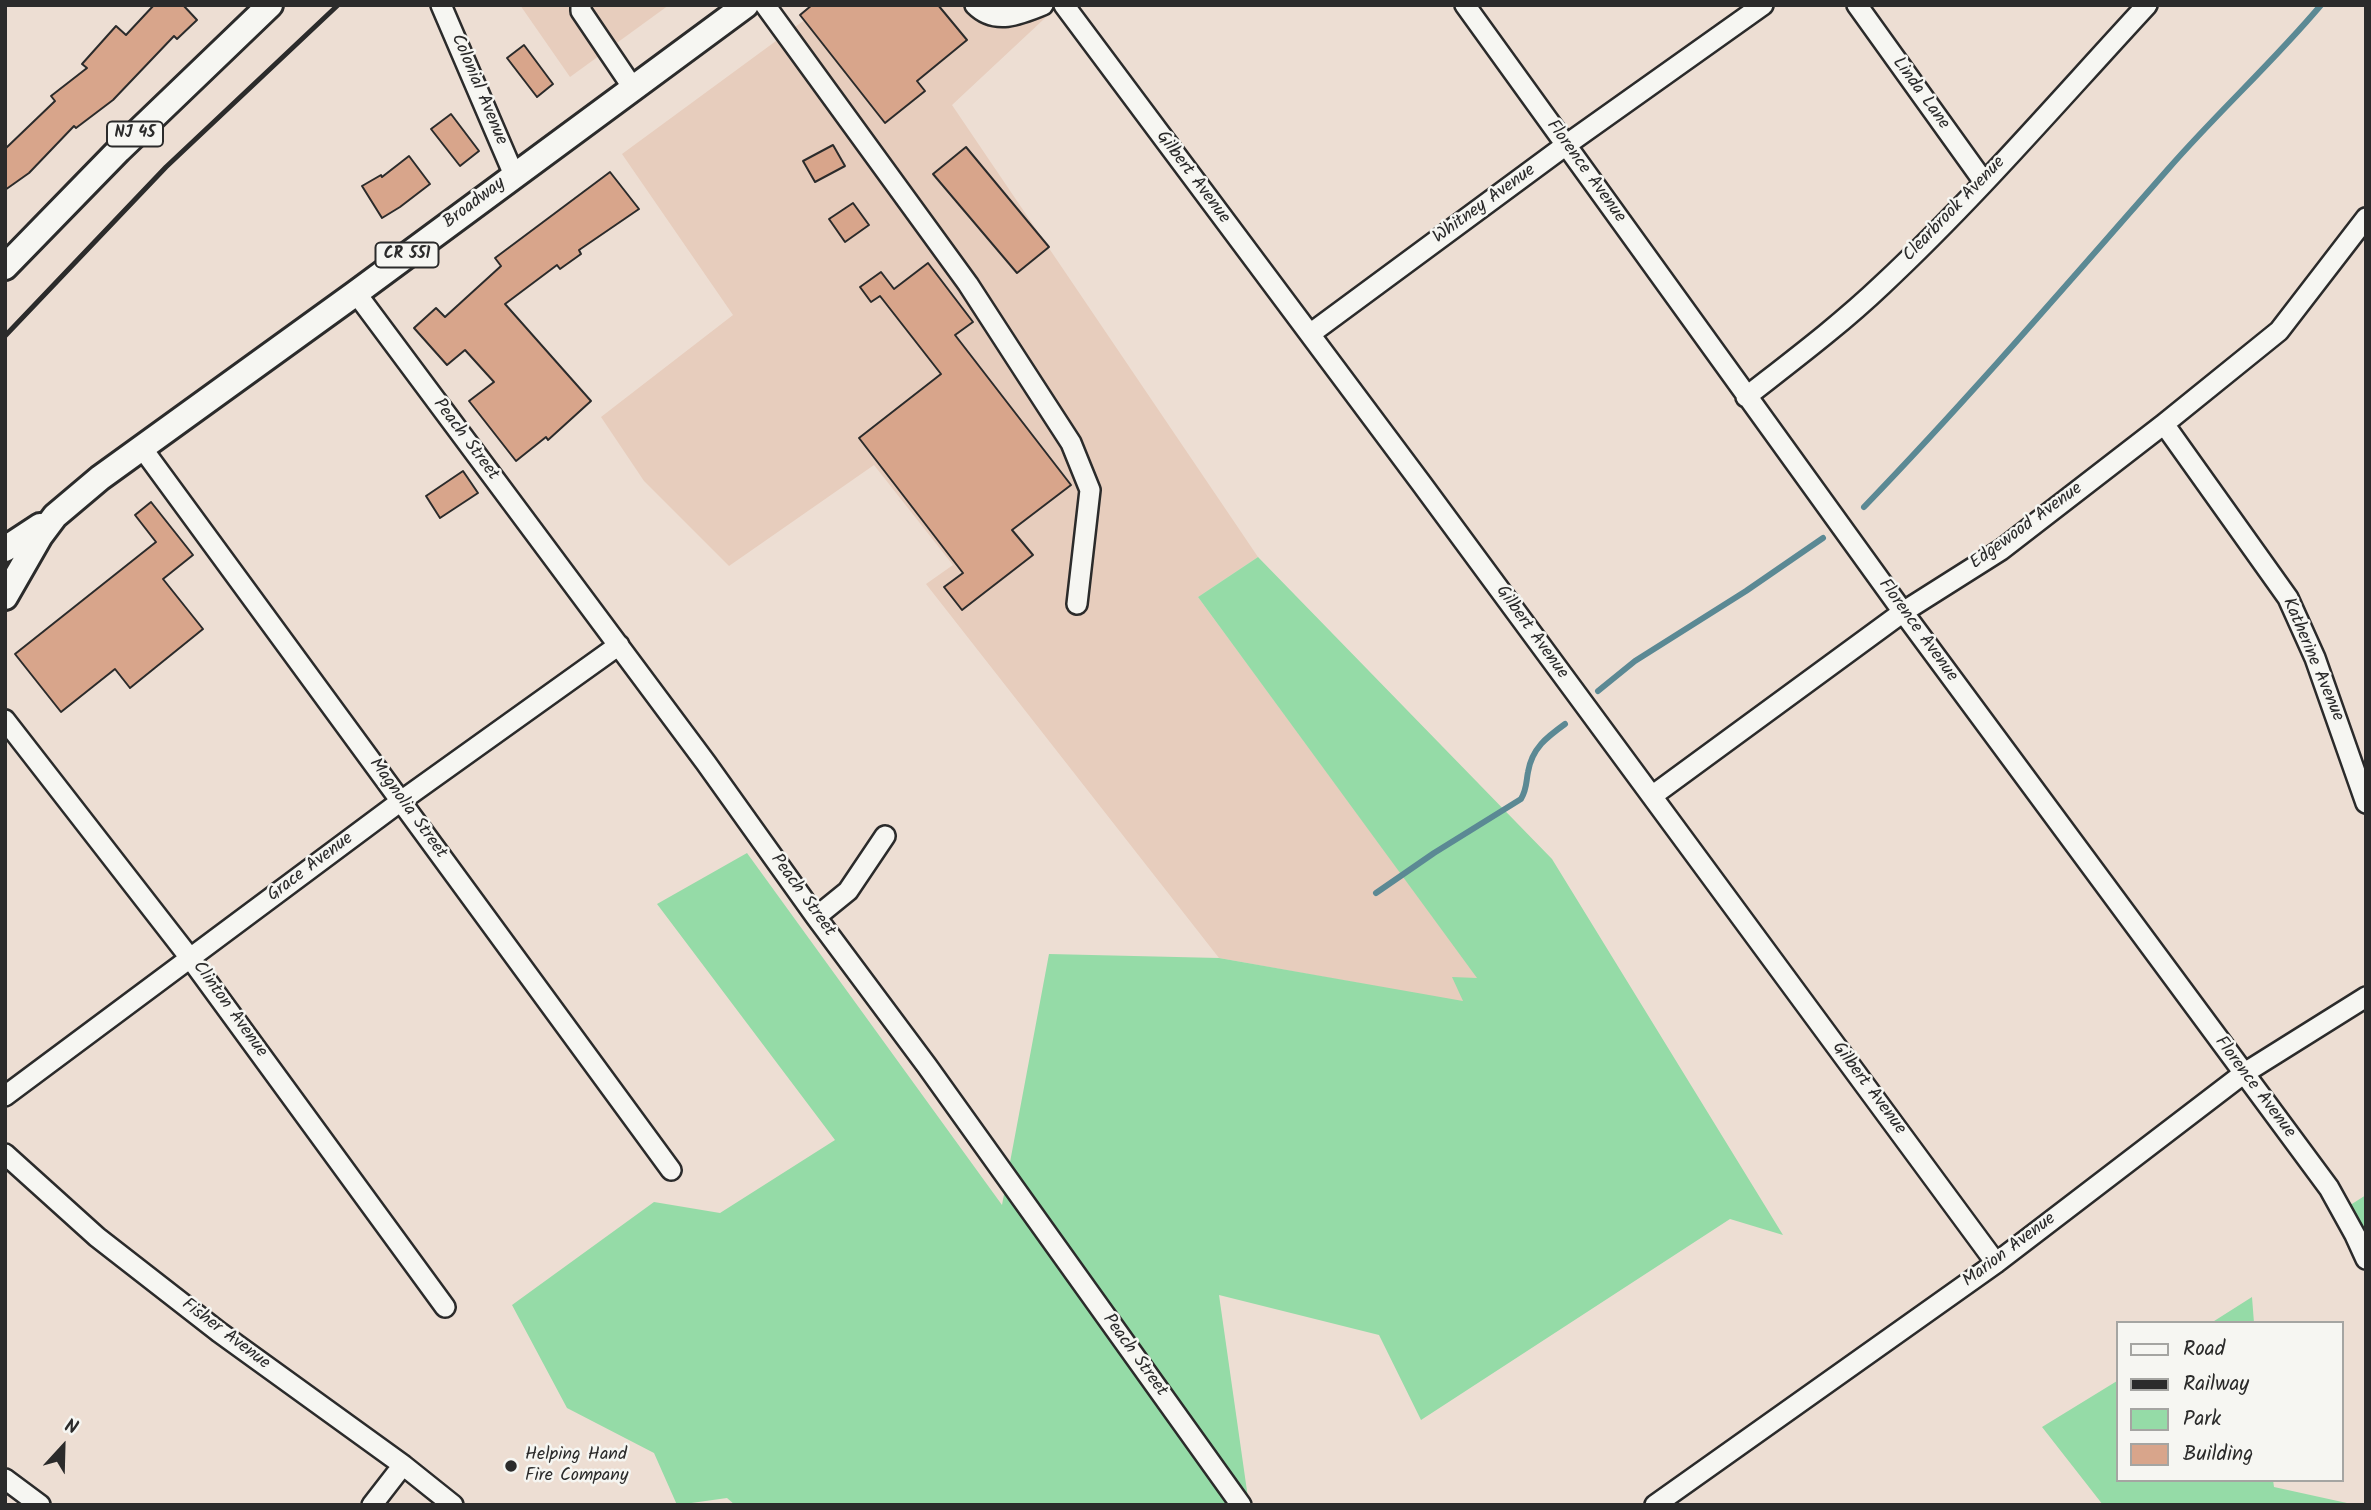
<!DOCTYPE html>
<style>
body{margin:0}
#map{position:relative;width:2371px;height:1510px;overflow:hidden;background:#edded3;font-family:Kalam,sans-serif}
canvas{display:block}
.frame{position:absolute;inset:0;border:7px solid #2b2b2b;pointer-events:none}
.legend{position:absolute;left:2116px;top:1321px;width:228px;height:161px;box-sizing:border-box;background:#f6f6f2;border:2px solid #a5a5a2;margin:0;padding:9px 12px;list-style:none;font-size:21px;color:#2b2b2b}
.legend li{display:flex;align-items:center;gap:14px;height:35px}
.legend b{width:35px;border:2px solid #a5a5a2}
.north{position:absolute;left:28px;top:1412px;width:70px;height:70px;-webkit-text-stroke:5px #f6f6f2;paint-order:stroke;rotate:22deg;font-size:19px;font-weight:700;line-height:28px;text-align:center;color:#2b2b2b}
.north::after{content:'';display:block;margin:auto;width:24px;height:32px;background:#2b2b2b;clip-path:polygon(50% 0,100% 100%,50% 72%,0 100%)}
</style>
<div id="map">
<canvas width="2371" height="1510"></canvas>
<div class="frame"></div>
<ul class="legend">
<li><b style="height:9px;background:#f6f6f2"></b>Road</li>
<li><b style="height:9px;background:#2b2b2b"></b>Railway</li>
<li><b style="height:19px;background:#95dba7"></b>Park</li>
<li><b style="height:19px;background:#d8a58b"></b>Building</li>
</ul>
<div class="north">N</div>
</div>
<script>
const g = document.querySelector('canvas').getContext('2d');
g.lineJoin = 'round';
function fill(path, color) { g.fillStyle = color; g.fill(path, 'evenodd'); }
function stroke(path, color, width, dash) { g.strokeStyle = color; g.lineWidth = width; g.lineCap = dash ? 'butt' : 'round'; g.setLineDash(dash || []); g.stroke(path); }
function write(font, color, halo, rows, align = 'center') {
  g.font = font + ' Kalam,sans-serif'; g.lineWidth = 5; g.setLineDash([]); g.textBaseline = 'middle'; g.strokeStyle = halo; g.fillStyle = color; for (const [text, x, y, turn = 0] of rows) {
    g.save(); g.translate(x, y); g.rotate((+turn || 0) * Math.PI / 180); g.textAlign = isNaN(turn) ? turn : align; if (halo) g.strokeText(text, 0, 0); g.fillText(text, 0, 0); g.restore();
  }
}
const built = new Path2D(`
 M520,5H669L570,77Z
 M825,5H1059L952,105L1258,557L1198,597L1478,978L1463,1002L1219,958L926,584L953,565L874,465L729,566L644,481L601,417L733,315L622,154Z`);
const green = new Path2D(`
 M1258,557L1552,859L1783,1235L1730,1219L1421,1420L1379,1335L1219,1295L1249,1505H735L727,1498L677,1505L654,1453L567,1408L512,1305L654,1202L720,1213L835,1140L657,904L747,853L1002,1205L1049,954L1219,958L1463,1001L1452,977L1477,978L1198,597Z
 M2366,1195V1260L2344,1209Z
 M2252,1297L2254,1323H2211Z
 M2117,1381V1480H2273L2274,1487L2356,1505H2103L2042,1427Z`);
const stream = new Path2D(`
 M1864,507C1969,398 2069,282 2169,168C2218,112 2273,62 2321,5
 M1598,691L1635,661L1746,591L1823,538
 M1376,893L1434,853L1521,799C1527,789 1526,782 1528,772C1532,748 1547,737 1565,724`);
const building = new Path2D(`
 M154,5H183L197,20L177,39L174,36L113,100L76,128L74,126L29,173L5,190V149L55,101L51,96L87,68L82,64L116,26L126,35Z
 M812,5H938L967,40L917,81L925,91L885,123L800,15Z
 M524,45L553,84L537,97L507,58Z
 M451,114L479,151L460,166L431,129Z
 M833,145L845,166L815,182L803,161Z
 M966,147L1049,247L1017,273L933,174Z
 M409,156L430,184L400,207L382,218L362,186L381,175L382,177Z
 M610,172L639,209L579,250L581,254L560,269L557,265L505,304L591,401L548,440L546,437L516,461L469,401L494,382L465,350L447,365L414,328L436,308L445,317L501,266L495,258Z
 M853,203L869,225L845,242L829,219Z
 M928,263L973,322L955,335L1071,485L1012,530L1033,555L962,610L944,587L963,573L859,438L941,374L880,296L871,302L860,287L881,272L894,289Z
 M463,471L478,493L440,518L426,496Z
 M151,502L193,555L163,579L203,629L130,688L115,669L61,712L15,654L156,542L135,515Z`);
const minor = new Path2D(`
 M441,5L514,175
 M581,5V11L633,88
 M765,5L968,284L1071,443L1090,490L1077,604
 M975,5C995,25 1019,15 1043,5
 M1064,5L1421,483L1996,1263
 M1465,5L1903,612L2329,1188L2355,1235L2366,1259
 M1857,5L1984,182
 M356,293L706,763L816,917L927,1066L1241,1505
 M1310,334L1566,145L1763,5
 M1746,397C1792,361 1840,325 1882,285C1976,197 2060,99 2147,5
 M2164,424L2288,598L2315,658L2366,803
 M142,448L671,1170
 M5,720L190,958L445,1307
 M1652,796L1903,612L2001,550L2164,424L2279,331L2366,218
 M816,917L848,891L885,836
 M5,1096L401,801L619,645
 M5,1154L97,1237L219,1332L403,1465L453,1505
 M5,1479L40,1505
 M372,1505L403,1465
 M1655,1505L1996,1263L2243,1074L2366,997`);
const major = new Path2D(`
 M5,267L119,150L270,5
 M5,549L40,526
 M5,597L40,536L55,516L100,478L356,293L746,5`);
const rail = new Path2D(`
 M5,336L166,167L338,5`);
const markers = [
 [511,1466,7,"#2b2b2b"]
];
const shields = [
 [135,134,56],
 [407,255,63]
];
const shieldNames = [
 ["NJ 45",135,134],
 ["CR 551",407,255]
];
const streetNames = [
 ["Colonial Avenue",478,90,67],
 ["Linda Lane",1920,94,54],
 ["Florence Avenue",1585,172,54],
 ["Gilbert Avenue",1192,178,53],
 ["Broadway",475,204,-37],
 ["Whitney Avenue",1485,205,-36],
 ["Clearbrook Avenue",1955,210,-46],
 ["Peach Street",465,440,53],
 ["Edgewood Avenue",2027,527,-36],
 ["Florence Avenue",1917,631,54],
 ["Gilbert Avenue",1531,633,54],
 ["Katherine Avenue",2312,660,67],
 ["Magnolia Street",407,809,54],
 ["Grace Avenue",311,868,-37],
 ["Peach Street",802,896,54],
 ["Clinton Avenue",229,1010,54],
 ["Florence Avenue",2254,1088,53],
 ["Gilbert Avenue",1868,1089,53],
 ["Marion Avenue",2010,1251,-37],
 ["Fisher Avenue",225,1335,37],
 ["Peach Street",1134,1356,54]
];
const poiNames = [
 ["Helping Hand",525,1456],
 ["Fire Company",525,1477]
];
fill(built, '#e7cdbd');
fill(green, '#95dba7');
stroke(stream, '#5b8994', 6);
fill(building, '#d8a58b');
stroke(building, '#2b2b2b', 2);
stroke(minor, '#2b2b2b', 24);
stroke(major, '#2b2b2b', 30);
stroke(minor, '#f6f6f2', 19);
stroke(major, '#f6f6f2', 24);
stroke(rail, '#2b2b2b', 5);
for (const [x, y, r, color] of markers) { const dot = new Path2D(); dot.arc(x, y, r, 0, 2 * Math.PI); g.fillStyle = color; g.fill(dot); stroke(dot, '#f6f6f2', 2.5); }
for (const [x, y, w] of shields) { const box = new Path2D(); box.roundRect(x - w / 2, y - 12.5, w, 25, 5); g.fillStyle = '#f6f6f2'; g.fill(box); stroke(box, '#2b2b2b', 2); }
write('bold 16px', '#2b2b2b', null, shieldNames);
write('18px', '#2b2b2b', '#f6f6f2', streetNames);
write('18px', '#2b2b2b', '#f6f6f2', poiNames, 'left');
</script>
